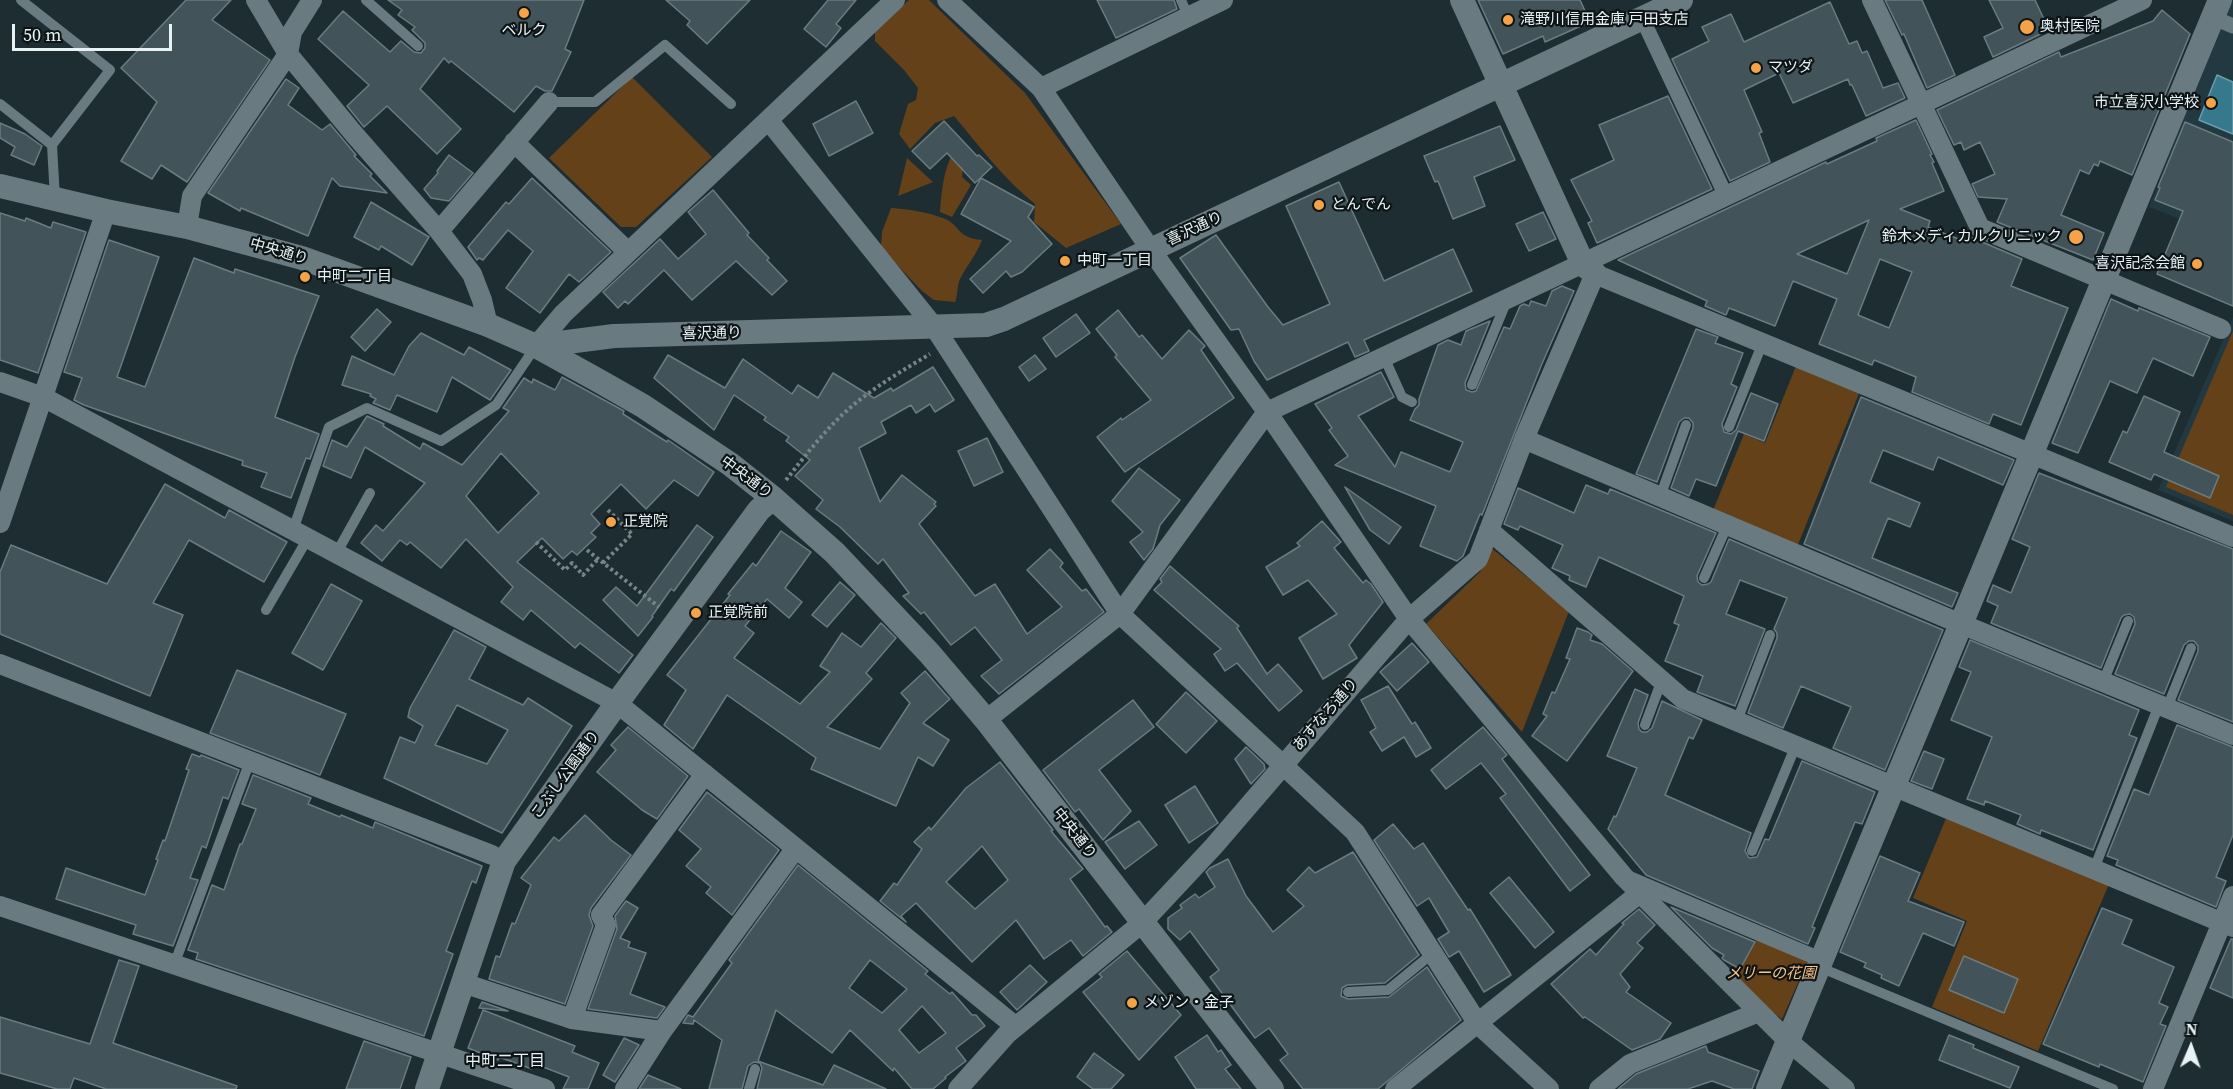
<!DOCTYPE html>
<meta charset="utf-8">
<style>
body{margin:0}
#map{position:relative;width:2233px;height:1089px;overflow:hidden;background:#1d2d32;font-family:"Source Serif 4",serif}
canvas{display:block}
.north{position:absolute;left:2161px;top:1017px;width:60px;height:60px;-webkit-text-stroke:4px #0d1416;paint-order:stroke;rotate:2deg;font-size:16px;font-weight:700;line-height:24px;text-align:center;color:#e8f2f5}
.north::after{content:'';display:block;margin:auto;width:21px;height:27px;background:#e8f2f5;clip-path:polygon(50% 0,100% 100%,50% 72%,0 100%)}
.scale{position:absolute;left:12px;top:24px;width:160px;height:27px;box-sizing:border-box;border:3px solid #e8f2f5;border-top:0;padding-left:8px;font-size:18px;line-height:21px;white-space:nowrap;color:#e8f2f5;-webkit-text-stroke:4px #0d1416;paint-order:stroke}
</style>
<div id="map">
<canvas width="2233" height="1089"></canvas>
<div class="north">N</div>
<div class="scale">50 m</div>
</div>
<script>
const g = document.querySelector('canvas').getContext('2d');
g.lineJoin = 'round';
function fill(path, color) { g.fillStyle = color; g.fill(path, 'evenodd'); }
function stroke(path, color, width, dash) { g.strokeStyle = color; g.lineWidth = width; g.lineCap = dash ? 'butt' : 'round'; g.setLineDash(dash || []); g.stroke(path); }
function write(font, color, halo, rows, align = 'center') {
  g.font = font + ' "Source Serif 4","Noto Sans JP",serif'; g.lineWidth = 4.5; g.setLineDash([]); g.textBaseline = 'middle'; g.strokeStyle = halo; g.fillStyle = color; for (const [text, x, y, turn = 0] of rows) {
    g.save(); g.translate(x, y); g.rotate((+turn || 0) * Math.PI / 180); g.textAlign = isNaN(turn) ? turn : align; if (halo) g.strokeText(text, 0, 0); g.fillText(text, 0, 0); g.restore();
  }
}
const built = new Path2D(`
 M2230,0H2233V240L2149,207Z
 M2233,317V521L2158,490Z`);
const green = new Path2D(`
 M909,0H929L1025,93L1121,224L1066,248L1034,222L1035,204C1003,178 980,147 954,116L935,123L910,149L899,134L908,104L916,100L918,88L904,70L875,41V31Z
 M632,77L712,157L636,227H621L549,158Z
 M958,144L969,146L972,156L963,168L962,177L971,185L952,217L940,212C942,187 944,165 958,144Z
 M907,158L933,182L898,196Z
 M891,208C908,209 927,212 943,218C960,224 956,238 982,240C977,254 967,265 960,279C957,285 958,295 955,302L934,300L922,291L881,248L882,232Z
 M2233,331V515L2166,487Z
 M1796,366L1860,391L1797,547L1712,513L1744,434L1765,443Z
 M1490,547L1569,611L1522,732L1426,624L1480,572Z
 M1947,816L2109,884L2038,1051L1932,1007L1967,921L1913,898Z
 M1758,937L1809,958L1782,1019L1755,999L1735,979Z`);
const water = new Path2D(`
 M2217,75L2233,82V134L2199,120Z`);
const building = new Path2D(`
 M186,0H231L212,20L270,60L187,182L161,165L152,179L121,161L157,102L121,68Z
 M388,0H584L565,49L571,52L552,91H545L536,86L514,112L451,61L449,63L444,58L420,89L461,129L437,154L387,106L364,127L347,106L369,85L318,39L343,11L390,52L401,41L414,52L421,53L425,48V43L412,30L415,27L398,15L402,10Z
 M666,0H750L707,44L687,25L690,21Z
 M828,0H856L836,24L841,28L826,47L804,29Z
 M1097,0H1174L1177,9L1116,38Z
 M1478,0H1580L1590,22L1545,42L1543,36L1503,54Z
 M1885,0H1922L1955,75L1927,88L1904,34L1902,35Z
 M1989,0H2035L2049,30L1993,57L1984,37L2003,28Z
 M1830,2L1849,44L1857,41L1862,53L1867,51L1883,88L1898,83L1905,98L1866,116L1852,85H1850L1848,79L1793,103L1779,73L1744,90L1762,132L1759,133L1770,162L1730,181L1672,59L1709,41L1702,27L1731,14L1744,42Z
 M2162,10L2190,34L2132,175L2100,161L2098,166L2094,164L2089,174L2080,170L2061,215L2104,233L2093,260L1997,222L2007,199L1978,197L1972,184L1995,174L1980,142L1964,150L1961,142L1954,145L1937,110L2059,52L2061,57L2153,21Z
 M286,79L299,88L288,105L322,130L330,124L356,155L354,156L372,174L370,176L387,193L340,186L332,178L308,236L241,208L240,211L208,193Z
 M1668,96L1712,189L1597,243L1588,223L1592,221L1571,180L1614,160L1599,125Z
 M856,101L873,133L829,156L813,124Z
 M1916,120L1932,154L1930,155L1934,162L1932,163L1944,191L1900,209L1930,221L1928,227L1966,242L1968,236L2022,259L2011,286L2068,308L2021,425L1993,414L1989,424L1912,392L1916,377L1874,360L1872,365L1819,344L1837,299L1793,281L1775,326L1729,308L1726,315L1705,306L1707,301L1618,260L1826,162L1827,164L1877,141L1876,138ZM1869,220L1847,274L1797,254ZM1880,259L1912,272L1889,328L1858,315Z
 M944,121L977,156L979,155L992,167L975,183L947,153L930,169L912,151Z
 M2185,122L2233,142V306L2157,274L2183,211L2155,200L2160,188L2158,187Z
 M0,123L25,134L42,146L34,165L11,155L15,147L0,138Z
 M1500,126L1515,160L1474,177L1485,206L1453,219L1438,181L1435,182L1424,156Z
 M449,155L473,173L449,201L431,198L424,189L438,173L437,171Z
 M532,178L611,252L579,282L569,274L540,313L506,288L533,251L508,230L483,260L479,258L477,260L468,247L506,202L509,204Z
 M981,178L1034,207L1028,217L1052,244L1022,272L1011,277L1006,271L983,293L970,279L1011,241L961,214Z
 M1339,182L1384,281L1453,249L1472,291L1364,340L1369,351L1355,357L1348,342L1267,380L1254,361L1239,329L1231,330L1180,258L1216,235L1268,307L1283,325L1330,304L1286,206Z
 M713,190L749,233L747,235L769,258L767,260L787,281L772,295L736,261L692,300L664,270L628,304L625,301L618,308L603,292L660,239L678,259L706,234L688,212Z
 M371,202L429,237L412,265L381,246L379,250L354,237Z
 M1543,212L1556,239L1529,251L1516,224Z
 M0,213L25,221L26,218L51,228L53,222L86,232L38,373L0,360Z
 M109,240L159,257L117,377L145,387L194,258L234,273L235,269L319,296L295,357L275,417L319,434L310,459L306,458L291,498L261,487L267,473L242,465L243,461L84,405L74,400L82,378L64,372Z
 M1562,286L1574,291L1541,366L1482,515L1480,514L1463,556L1457,561L1420,546L1436,506L1335,465L1348,456L1329,430L1332,428L1315,404L1381,372L1394,397L1358,416L1395,467L1401,452L1450,472L1463,442L1410,420L1415,409L1419,405V399L1438,345L1448,340L1461,345L1466,331L1490,321L1465,383L1466,390L1472,392L1476,391L1504,327L1510,329L1520,306L1524,304L1529,306L1531,301L1546,306L1552,291Z
 M2111,299L2138,311L2139,308L2210,337L2193,376L2153,358L2137,393L2110,381L2078,453L2052,443Z
 M377,309L391,322L365,351L351,337Z
 M1118,310L1139,337L1142,335L1162,359L1189,330L1205,346L1201,350L1234,398L1125,472L1097,437L1121,418L1122,420L1151,400L1115,357L1117,355L1096,329Z
 M1076,314L1090,333L1056,357L1043,338Z
 M1696,329L1718,337L1715,343L1743,353L1731,384L1737,387L1722,424L1724,432L1731,434L1736,430L1751,393L1778,404L1764,441L1738,431L1716,486L1696,479L1689,496L1671,488L1693,428V423L1689,418H1684L1679,422L1657,482L1636,474Z
 M421,333L464,355L469,347L511,370L490,400L452,377L437,412L397,395L390,410L373,403L376,399L370,396L371,394L342,385L352,356L394,375L409,346Z
 M668,355L725,388L743,359L792,394L798,385L818,398L833,373L874,398L891,388L893,391L933,367L954,400L935,412L930,404L916,413L911,405L881,422L886,433L859,448L880,502L902,475L936,502L934,504L936,506L919,524L975,596L995,584L1027,634L1062,607L1027,570L1050,549L1063,563L1060,567L1082,591L1086,589L1104,612L999,694L981,676L1002,660L975,627L951,645L924,612L921,614L903,596L909,593L883,559L878,564L840,527L816,509L823,500L795,476L810,460L786,441L789,437L764,420L766,417L734,395L714,430L654,378Z
 M1035,355L1046,369L1029,381L1019,367Z
 M562,377L624,411L623,414L667,442L668,440L714,472L698,496L674,480L646,509L621,484L591,514L600,524L591,533L596,537L577,555L572,551L563,559L542,538L517,562L633,655L619,673L580,643L575,648L531,610L523,620L501,602L513,587L466,539L441,568L410,542L407,545L400,540L382,561L361,543L376,525L383,531L425,483L365,447L351,478L323,466L332,440L347,447L367,416L384,424L383,426L420,449L423,443L462,465L509,411L503,408L524,378L532,383L533,379L555,390ZM501,453L539,493L498,533L466,496Z
 M2144,396L2180,412L2164,452L2219,476L2210,498L2154,474L2151,480L2109,462L2123,431L2127,433Z
 M1861,397L2014,460L2003,485L1938,457L1933,470L1883,450L1870,482L1920,503L1910,527L1888,518L1872,558L1958,593L1952,607L1804,544Z
 M987,438L1003,472L974,486L958,451Z
 M1139,468L1180,500L1160,525L1153,549L1144,560L1130,542L1143,532L1112,501Z
 M2039,473L2233,549V722L2178,700L2198,651V646L2194,641H2189L2184,645L2164,694L2115,674L2135,624L2134,617L2130,614L2124,615L2121,618L2101,668L1991,623L1998,606L1987,601L1993,585L2011,593L2030,547L2012,539Z
 M165,484L225,518L229,510L287,542L264,582L189,540L153,603L183,615L150,696L0,634V572L11,545L107,584Z
 M1586,485L1608,494L1610,489L1716,533L1697,576L1698,582L1702,585L1708,584L1711,582L1729,539L1943,630L1885,770L1833,748L1851,707L1801,686L1783,728L1748,713L1777,638V633L1774,629L1787,598L1740,580L1726,614L1765,629L1735,706L1697,692L1703,676L1665,661L1679,625L1674,623L1684,596L1599,557L1586,587L1569,580L1570,576L1552,568L1563,545L1520,526L1518,530L1504,524L1518,488L1574,513Z
 M1345,487L1401,527L1389,544L1370,530Z
 M1322,521L1341,542L1334,548L1363,583L1366,580L1371,584L1383,602L1349,645L1357,658L1323,679L1299,638L1337,614L1308,580L1283,595L1266,567L1300,546L1297,543Z
 M697,525L713,537L674,591L671,589L652,616L653,617L638,636L603,600L616,587L637,606Z
 M781,531L811,552L785,588L802,602L789,618L767,599L745,626L754,633L734,658L800,704L830,672L820,666L842,633L861,647L881,623L896,638L866,673L872,679L827,727L880,749L910,703L901,693L925,671L946,695L950,699L923,723L949,740L933,766L918,757L896,806L811,769L816,758L727,695L693,749L664,725L686,690L667,675L730,595L728,594L753,563L756,566Z
 M1170,566L1239,626L1237,628L1267,674L1278,664L1302,691L1279,711L1237,663L1225,671L1214,654L1221,649L1154,590L1162,582L1160,579Z
 M840,582L855,595L827,627L812,615Z
 M331,584L362,601L323,670L292,653Z
 M1577,628L1588,632L1592,635L1590,640L1602,644L1633,671L1567,761L1532,736L1547,716L1543,714L1552,692L1555,693L1570,659L1566,658Z
 M454,630L486,647L469,679L523,705L528,698L572,726L502,833L384,778L400,737L415,743L423,726L408,717L410,708ZM457,705L508,730L487,764L435,745Z
 M1970,640L2139,710L2129,735L2137,738L2093,850L2041,830L2040,834L2017,824L2021,815L1985,801L1984,805L1967,799L1992,737L1951,720L1971,672L1959,667Z
 M1412,643L1429,662L1397,691L1380,672Z
 M237,670L346,714L320,775L210,733Z
 M1388,686L1412,724L1415,722L1431,748L1416,757L1404,737L1382,751L1370,732L1376,728L1361,700Z
 M1635,689L1648,695L1638,723L1639,729L1642,732H1647L1652,728L1662,701L1702,720L1693,739L1689,737L1665,795L1751,833L1745,851L1749,858L1757,857L1765,839L1769,840L1802,761L1875,792L1862,824L1855,822L1812,927L1815,928L1808,944L1646,875L1608,829L1614,816L1616,817L1637,768L1607,756Z
 M1186,692L1217,721L1186,753L1156,724Z
 M1133,700L1154,727L1099,770L1131,811L1103,840L1079,809L1075,812L1043,770Z
 M2177,725L2233,747V835L2216,877L2226,881L2216,907L2116,865L2118,860L2107,856L2134,789L2149,795Z
 M628,727L688,776L657,819L642,810L597,772L616,750L611,745Z
 M1483,727L1507,755L1502,759L1590,875L1570,891L1500,798L1506,794L1481,763L1446,789L1431,770Z
 M1246,747L1264,764L1265,769L1251,784L1235,759Z
 M1924,751L1944,759L1932,789L1911,781Z
 M192,754L200,757L201,755L239,770L228,799L223,797L206,848L202,846L190,878L198,880L173,946L133,934L136,925L56,899L66,868L145,895L158,860L156,859L163,840L165,841L189,770L186,769Z
 M1000,762L1053,830L1051,831L1083,869L1070,879L1105,927L1107,926L1112,932L1083,956L1071,940L1044,959L1016,920L972,962L916,903L901,916L906,922L880,901L894,883L897,885L922,849L914,842L929,827L931,830L966,788ZM982,846L1008,880L975,909L946,882Z
 M253,775L311,798L308,804L340,817L341,815L373,828L375,822L482,866L476,883L472,881L446,951L453,954L424,1036L196,959L198,953L188,950L212,885L224,890L240,844H242L256,809L242,804Z
 M1195,786L1218,823L1189,843L1165,805Z
 M707,792L779,850L732,915L706,893L711,887L686,866L701,849L679,830Z
 M585,815L611,840L631,855L591,908L589,915L593,926L565,1004L489,979L496,956L500,957L512,923L515,924L531,885L521,878L554,837L559,841Z
 M1139,821L1157,845L1125,869L1105,842Z
 M1393,824L1414,849L1423,843L1468,910L1470,909L1511,975L1484,992L1459,951L1449,957L1438,939L1449,932L1429,898L1417,906L1374,840Z
 M1353,852L1419,955L1385,983L1347,985L1342,988L1341,996L1348,999L1389,997L1427,967L1461,1020L1378,1089H1303L1280,1060L1288,1054L1269,1028L1255,1038L1210,977L1219,970L1190,931L1180,940L1168,929V918L1182,908L1180,905L1195,894L1199,898L1215,887L1206,872L1210,868L1228,859L1246,896L1273,932L1304,906L1287,890L1309,867L1315,873Z
 M1880,856L1920,873L1908,901L1964,922L1954,946L1923,933L1899,986L1881,978L1882,975L1864,967L1866,963L1840,952Z
 M798,865L928,971L925,974L950,994L952,992L972,1015H976L985,1026L956,1048L966,1061L945,1077L946,1078L933,1089H912L894,1068L893,1071L850,1030L832,1053L776,1010L758,1061L823,1085L834,1065L886,1089H757L762,1068L760,1063L754,1062L748,1066L742,1089H709L722,1040L694,1020L693,1024L683,1023L688,1015L693,1017L732,963L729,960ZM870,960L907,989L882,1013L849,988ZM922,1006L946,1033L919,1053L899,1030Z
 M1509,877L1554,932L1535,948L1490,893Z
 M626,901L638,908L620,938L630,942L628,947L646,953L630,994L665,1007L657,1018L588,1009L617,929L615,916Z
 M1671,907L1755,942L1740,969L1724,960L1722,958L1724,955L1712,948Z
 M2102,908L2132,920L2122,944L2174,967L2159,1003L2168,1007L2160,1024L2166,1026L2143,1082L2100,1064L2099,1067L2043,1044Z
 M1639,909L1655,925L1637,943L1643,948L1620,974L1630,987L1626,992L1671,1023L1660,1039L1632,1050L1585,1017L1583,1018L1551,984L1590,949L1596,955L1624,924L1622,923Z
 M2231,939H2233V998L2210,988Z
 M1127,951L1181,1015L1139,1060L1083,992L1102,977L1099,974Z
 M1964,956L2018,979L2004,1013L1949,990Z
 M119,960L139,966L113,1043L237,1086L236,1089H106L74,1078L70,1089H57L0,1073V1017L90,1044Z
 M1030,965L1047,982L1017,1010L1000,992Z
 M482,1002L508,1011L479,1008Z
 M483,1010L575,1046L572,1052L599,1063L588,1089H563L569,1077L533,1063L532,1069L499,1057L498,1060L468,1048Z
 M1207,1035L1218,1052L1221,1050L1231,1065L1225,1069L1241,1089H1196L1175,1057Z
 M1949,1035L1974,1045L1973,1048L2019,1067L2010,1088L1939,1060Z
 M624,1038L639,1045L615,1082L603,1075Z
 M364,1041L411,1057L400,1089H346Z
 M1706,1046L1708,1052L1759,1071L1752,1089H1734L1712,1081L1688,1089H1618L1636,1074Z
 M1094,1053L1124,1075L1111,1089H1093L1077,1077Z
 M648,1075L681,1089H639Z`);
const path = new Path2D(`
 M786,480C804,457 822,434 843,414C869,390 900,372 930,354
 M536,542L565,570L572,563L583,575L598,559
 M587,550L659,607
 M603,563L632,534L606,508`);
const service = new Path2D(`
 M21,0L110,70L52,145
 M366,0L418,46
 M1181,0L1188,16
 M549,102H595L665,45L731,104
 M0,104L52,145L55,199
 M1384,357L1402,397L1412,402
 M1472,385L1507,300
 M1729,427L1763,342
 M1660,497L1686,425
 M293,530L329,427L367,408L441,441L496,405L536,346
 M336,554L370,493
 M1704,578L1727,526
 M266,610L308,538
 M2103,682L2128,621
 M2167,708L2191,648
 M1737,721L1770,635
 M1645,725L1662,680
 M1752,851L1796,745
 M2094,869L2159,705
 M174,965L250,761
 M1819,967L2113,1089
 M1348,992L1388,990L1433,953
 M749,1089L755,1069`);
const pedestrian = new Path2D(`
 M2212,17L2233,26
 M1642,18L1726,196
 M1628,878L1822,960`);
const minor = new Path2D(`
 M256,0L288,54L354,134L439,231L472,274L482,300L488,325
 M947,0L1041,88L1151,250L1267,412L1409,619L1624,877L1788,1041L1845,1089
 M1872,0L1980,228L2221,329
 M1041,88L1223,0
 M769,121L935,328L1120,614L1355,832L1478,1024L1549,1089
 M514,142L628,252
 M187,227L192,196L288,54L292,32L312,0
 M439,231L549,102
 M536,346L563,314L895,0
 M0,382L43,397L617,703L1015,1026
 M1524,439L1961,624L2233,735
 M0,523L106,211
 M1489,530L1683,699L2233,927
 M0,664L492,855
 M986,720L1120,614L1267,412L2142,0
 M0,906L545,1089
 M463,983L572,1019L662,1031
 M572,1019L606,925L601,915L705,774
 M625,1089L662,1031L796,848
 M958,1089L1007,1034L1142,923L1214,846L1409,619L1478,559L1524,439L1595,274L2233,537
 M1395,1089L1640,893
 M1599,1089L1630,1064L1759,1012
 M2153,1089L2233,896`);
const tertiary = new Path2D(`
 M1462,0L1583,264L1595,274
 M0,186L106,211L187,227L302,258L488,325L536,346L601,382L643,406L730,464L773,498L835,553L930,654L986,720L1272,1089
 M536,346L614,336L986,325L1004,319L1681,0
 M427,1089L504,861L617,703L759,510L773,498
 M1768,1089L2220,0`);
const markers = [
 [524,13,6,"#f5a346"],
 [1508,20,6,"#f5a346"],
 [2027,27,8,"#f5a346"],
 [1756,68,6,"#f5a346"],
 [2211,103,6,"#f5a346"],
 [1319,205,6,"#f5a346"],
 [2076,237,8,"#f5a346"],
 [1065,261,6,"#f5a346"],
 [2197,264,6,"#f5a346"],
 [305,277,6,"#f5a346"],
 [611,522,6,"#f5a346"],
 [696,613,6,"#f5a346"],
 [1132,1003,6,"#f5a346"]
];
const poiNames = [
 ["滝野川信用金庫 戸田支店",1520,20],
 ["奥村医院",2040,27],
 ["ベルク",524,31,"center"],
 ["マツダ",1768,68],
 ["市立喜沢小学校",2199,103,"right"],
 ["とんでん",1331,205],
 ["鈴木メディカルクリニック",2062,237,"right"],
 ["中町一丁目",1077,261],
 ["喜沢記念会館",2185,264,"right"],
 ["中町二丁目",317,277],
 ["正覚院",623,522],
 ["正覚院前",708,613],
 ["メゾン・金子",1144,1003]
];
const streetNames = [
 ["喜沢通り",1195,229,-25],
 ["中央通り",279,252,16],
 ["喜沢通り",712,334,-1],
 ["中央通り",746,478,37],
 ["あすなろ通り",1326,715,-49],
 ["こぶし公園通り",566,775,-54],
 ["中央通り",1074,834,52]
];
const parkNames = [
 ["メリーの花園",1771,974]
];
const neighbourhoodNames = [
 ["中町二丁目",505,1062]
];
fill(built, '#223941');
fill(green, '#65411a');
fill(water, '#36798d');
stroke(water, '#6b9dac', 1.5);
fill(building, '#425359');
stroke(building, '#6a7c82', 1.5);
stroke(path, '#778488', 4, [3, 3]);
stroke(service, '#697a80', 10);
stroke(pedestrian, '#697a80', 15);
stroke(minor, '#697a80', 20);
stroke(tertiary, '#697a80', 24);
for (const [x, y, r, color] of markers) { const dot = new Path2D(); dot.arc(x, y, r, 0, 2 * Math.PI); g.fillStyle = color; g.fill(dot); stroke(dot, '#0d1416', 2); }
write('15px', '#e8f2f5', '#0d1416', poiNames, 'left');
write('15px', '#e8f2f5', '#0d1416', streetNames);
write('italic 15px', '#fdc184', '#0d1416', parkNames);
write('16px', '#e8f2f5', '#0d1416', neighbourhoodNames);
</script>
